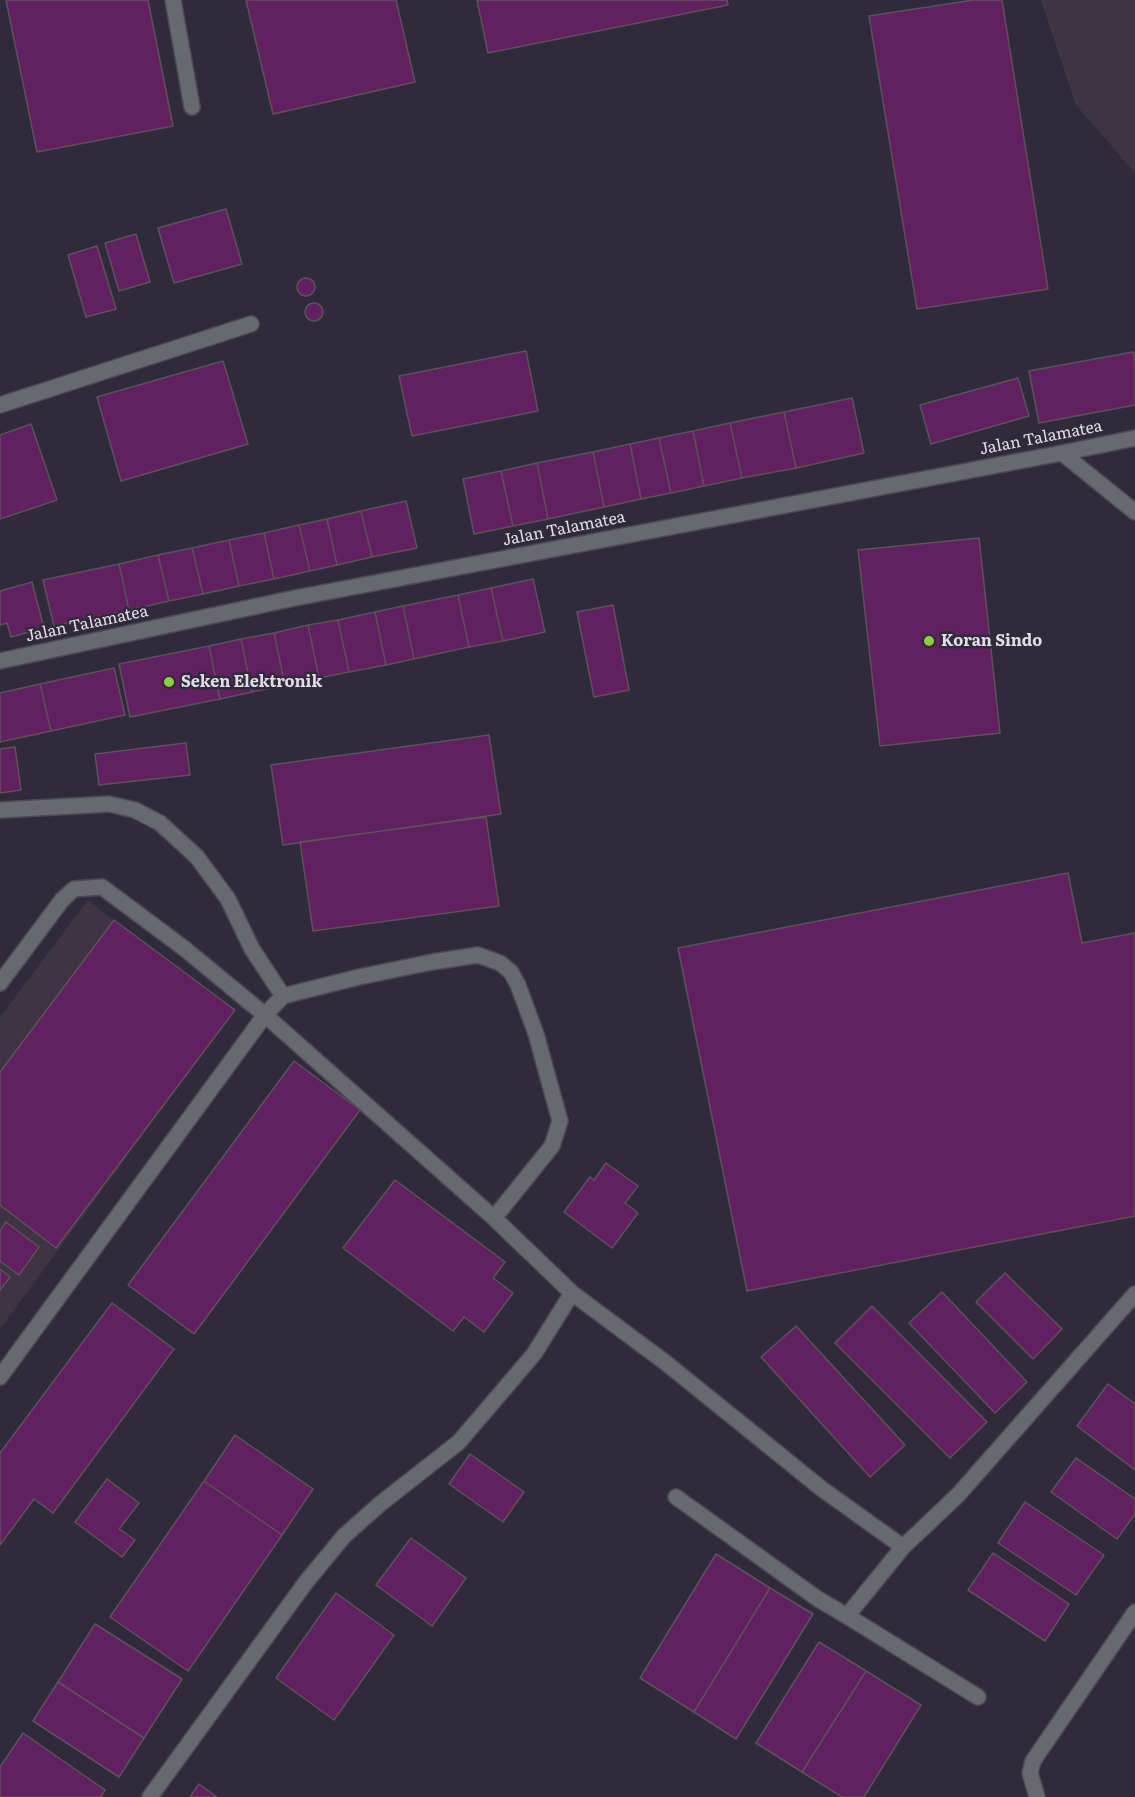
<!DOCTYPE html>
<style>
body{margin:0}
canvas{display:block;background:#302b3a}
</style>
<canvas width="1135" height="1797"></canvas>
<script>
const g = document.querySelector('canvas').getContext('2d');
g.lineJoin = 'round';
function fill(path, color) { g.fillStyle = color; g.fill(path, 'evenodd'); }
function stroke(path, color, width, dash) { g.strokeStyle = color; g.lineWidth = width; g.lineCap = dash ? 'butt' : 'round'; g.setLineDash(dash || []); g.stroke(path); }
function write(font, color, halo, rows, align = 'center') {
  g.font = font + ' Literata,serif'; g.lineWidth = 5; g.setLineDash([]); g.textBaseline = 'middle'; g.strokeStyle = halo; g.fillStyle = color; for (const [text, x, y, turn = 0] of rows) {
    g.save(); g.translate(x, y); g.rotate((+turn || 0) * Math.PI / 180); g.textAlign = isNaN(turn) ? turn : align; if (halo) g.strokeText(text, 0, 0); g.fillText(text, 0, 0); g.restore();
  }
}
const industrial = new Path2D(`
 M1041,0H1135V173L1076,105Z
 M88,900L231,1015L0,1329V1017Z`);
const building = new Path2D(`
 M6,0H148L173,126L37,152Z
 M246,0H396L415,82L273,114Z
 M477,0H727L728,5L488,53Z
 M973,0H1002L1048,289L917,309L869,16Z
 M226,209L242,264L174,283L158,228Z
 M136,234L150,282L119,291L105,243Z
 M97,246L116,309L86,317L68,255Z
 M297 287a9 9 0 1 1 18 0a9 9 0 1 1-18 0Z
 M305 312a9 9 0 1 1 18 0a9 9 0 1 1-18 0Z
 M526,351L538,411L412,436L399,376Z
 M1133,352L1135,362V405L1039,423L1029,371Z
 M223,361L248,444L121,481L97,397Z
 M1018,378L1029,416L931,444L920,405Z
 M852,398L864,453L796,468L784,412Z
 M784,412L796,468L742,478L730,423Z
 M730,423L742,478L704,486L693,431Z
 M31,424L57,500L0,519V435Z
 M693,431L704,486L671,493L659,438Z
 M659,438L671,493L641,499L630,444Z
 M630,444L641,499L604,507L593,452Z
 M593,452L604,507L548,519L537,463Z
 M537,463L548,519L513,526L501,471Z
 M501,471L513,526L474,534L463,479Z
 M406,501L417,548L372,557L361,511Z
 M361,511L372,557L337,565L327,519Z
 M327,519L337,565L310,571L299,525Z
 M299,525L310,571L274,579L264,533Z
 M264,533L274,579L239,586L229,540Z
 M979,538L1000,733L880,746L858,550Z
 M229,540L239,586L203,594L192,548Z
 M192,548L203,594L169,601L158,555Z
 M158,555L169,601L129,610L119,564Z
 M119,564L129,610L54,626L43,580Z
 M533,579L545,632L503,641L491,588Z
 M32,582L44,628L11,637L7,623L0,625V591Z
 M491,588L503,641L469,647L458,595Z
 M458,595L469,647L414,659L403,606Z
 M613,605L629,690L594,697L577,612Z
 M403,606L414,659L386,665L375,612Z
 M375,612L386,665L349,672L338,620Z
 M338,620L349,672L319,678L308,625Z
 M308,625L319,678L285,685L274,633Z
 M274,633L285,685L252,692L241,639Z
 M241,639L252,692L220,699L209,646Z
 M209,646L220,699L130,717L119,664Z
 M114,668L125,715L51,731L40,684Z
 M40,684L51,731L0,742V693Z
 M489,735L501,814L283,845L271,765Z
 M186,743L190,775L99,785L95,754Z
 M15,747L21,790L0,793V749Z
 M486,817L499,906L313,931L300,842Z
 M1068,873L1082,943L1135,933V1216L747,1291L678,948Z
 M114,920L235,1010L56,1248L0,1205V1072Z
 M294,1061L360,1110L194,1334L128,1285Z
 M606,1163L638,1186L625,1203L638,1213L612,1248L564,1212L590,1177L594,1180Z
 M395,1180L505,1262L493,1278L513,1293L484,1332L464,1317L453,1331L343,1248Z
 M6,1222L39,1247L19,1275L0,1261V1231Z
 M0,1269L10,1277L0,1290Z
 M1005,1273L1062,1329L1033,1359L976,1302Z
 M942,1292L1027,1382L995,1413L909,1323Z
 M112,1303L174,1349L53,1513L34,1499L0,1545V1453Z
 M872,1306L987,1422L950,1458L835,1343Z
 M796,1326L905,1445L870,1477L761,1357Z
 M1108,1384L1135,1404V1470L1077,1426Z
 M235,1435L313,1489L282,1535L204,1481Z
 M470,1454L524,1492L503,1522L449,1484Z
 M1076,1458L1135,1499V1514L1117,1539L1051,1492Z
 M107,1479L139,1503L119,1529L135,1540L122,1557L75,1522Z
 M204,1481L282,1535L188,1671L110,1617Z
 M1025,1502L1104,1555L1076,1595L998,1543Z
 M411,1538L466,1578L432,1626L376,1585Z
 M993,1553L1069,1604L1045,1641L968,1590Z
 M716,1554L770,1588L694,1712L640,1678Z
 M770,1588L813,1614L736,1739L694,1712Z
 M336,1593L394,1635L334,1720L276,1678Z
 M95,1624L182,1679L144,1738L58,1682Z
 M819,1642L866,1671L802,1772L756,1743Z
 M866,1671L921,1705L864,1797H842L802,1772Z
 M58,1682L144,1738L119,1777L33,1721Z
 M23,1733L105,1790L101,1797H0V1767Z
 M199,1784L217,1797H190Z`);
const minor = new Path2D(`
 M173,0L192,107
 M0,405L251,324
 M1062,453L1135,512
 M0,661L295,598L1062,453L1135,438
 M0,810L109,804L135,810L160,823L197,857L228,899L252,949L283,996
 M0,983L62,900L74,889L102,887L185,949L265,1015L494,1218L572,1293L666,1363L822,1489L903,1547L958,1495L1135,1294
 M0,1377L265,1015L283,996L359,977L432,962L478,955L500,963L511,972L518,985L536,1034L560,1121L552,1146L494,1218
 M676,1497L818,1599L847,1616L903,1547
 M847,1616L978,1697
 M150,1797L306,1582L344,1536L380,1504L459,1442L534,1354L572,1293
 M1037,1797L1030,1773L1033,1761L1135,1612`);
const markers = [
 [929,641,6,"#8fcd42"],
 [169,682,6,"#8fcd42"]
];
const streetNames = [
 ["Jalan Talamatea",1041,438,-11],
 ["Jalan Talamatea",564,529,-11],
 ["Jalan Talamatea",87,624,-12]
];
const poiNames = [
 ["Koran Sindo",941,641],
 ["Seken Elektronik",181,682]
];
fill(industrial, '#3e3444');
fill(building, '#61205f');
stroke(building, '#5e505c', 1.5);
stroke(minor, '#4c4856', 18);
stroke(minor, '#686870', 15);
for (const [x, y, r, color] of markers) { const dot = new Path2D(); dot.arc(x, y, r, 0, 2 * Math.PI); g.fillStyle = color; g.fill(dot); stroke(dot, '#302b3a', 2); }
write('16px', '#e1dee8', '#302b3a', streetNames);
write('bold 16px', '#e1dee8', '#302b3a', poiNames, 'left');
</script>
